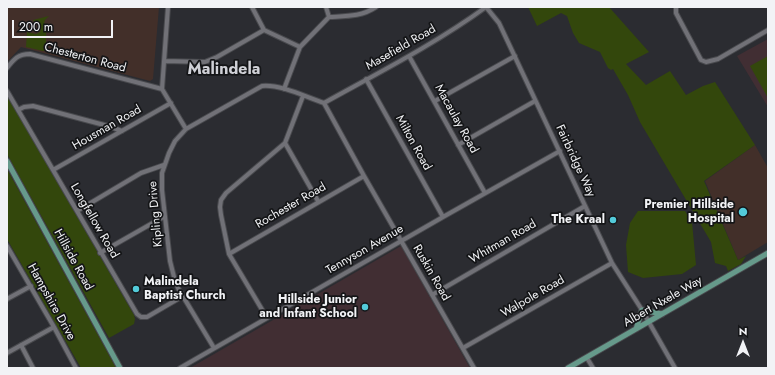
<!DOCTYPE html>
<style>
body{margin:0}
#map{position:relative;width:775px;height:375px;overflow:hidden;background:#2b2c31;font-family:Jost,sans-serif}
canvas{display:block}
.frame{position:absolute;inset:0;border:8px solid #f2f3f6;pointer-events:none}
.north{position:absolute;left:723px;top:323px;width:40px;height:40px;-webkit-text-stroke:3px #141517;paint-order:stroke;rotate:0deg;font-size:11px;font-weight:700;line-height:16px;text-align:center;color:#f2f3f6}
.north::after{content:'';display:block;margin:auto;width:14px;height:18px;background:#f2f3f6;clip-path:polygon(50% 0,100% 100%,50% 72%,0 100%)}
.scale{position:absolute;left:12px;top:20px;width:101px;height:18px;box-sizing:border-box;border:2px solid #f2f3f6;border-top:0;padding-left:5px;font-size:12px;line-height:14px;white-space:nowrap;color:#f2f3f6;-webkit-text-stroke:3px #141517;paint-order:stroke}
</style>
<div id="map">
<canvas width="775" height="375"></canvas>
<div class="frame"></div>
<div class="north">N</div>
<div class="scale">200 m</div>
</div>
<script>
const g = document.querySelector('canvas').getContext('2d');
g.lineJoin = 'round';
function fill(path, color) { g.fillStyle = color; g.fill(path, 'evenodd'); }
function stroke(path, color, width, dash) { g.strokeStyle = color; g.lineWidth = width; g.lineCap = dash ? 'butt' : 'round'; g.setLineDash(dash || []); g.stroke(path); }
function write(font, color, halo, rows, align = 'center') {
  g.font = font + ' Jost,sans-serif'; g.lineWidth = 3.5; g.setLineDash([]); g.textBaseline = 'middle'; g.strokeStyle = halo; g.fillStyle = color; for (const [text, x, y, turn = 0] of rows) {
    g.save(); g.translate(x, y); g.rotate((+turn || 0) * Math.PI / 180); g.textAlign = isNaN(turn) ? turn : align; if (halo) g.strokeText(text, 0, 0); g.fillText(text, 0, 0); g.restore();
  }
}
const education = new Path2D(`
 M768,39V107L737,56Z
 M401,246L470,368H190Z`);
const medical = new Path2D(`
 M7,7H159L153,79L150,81L21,47L7,62Z
 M755,145L768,168V242L738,260L705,181Z`);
const green = new Path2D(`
 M528,7H609L649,52L626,64L646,85L670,71L686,95L703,86L715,82L755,145L704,181L738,260L746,256L741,264L728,271L726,266L715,263L711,242L640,122L628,95L613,69L611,70L608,68L600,52L579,43L573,33L567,16L561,13L537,26Z
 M49,16L45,20L44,23L53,27V29L46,33V50L43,51L26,47L27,32L36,34L40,32L41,27L40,24L34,22L33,20Z
 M768,56V98L750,66Z
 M7,96L134,315L135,319L134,324L109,338L7,154Z
 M7,169L116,368H81L7,239Z
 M638,211H685L692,222L696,265L682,274L643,278L628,272L626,245L630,223Z`);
const minor = new Path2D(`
 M168,7L162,89L186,129
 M252,7L264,30L300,47
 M486,7L499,23L612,263L642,310L675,368
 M676,7V13L701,60L706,62L718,59L768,30
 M329,17C346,16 361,17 376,7
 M409,56L485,193
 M164,61L205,62L217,57L264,30
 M7,68C14,59 18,54 30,54L162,89
 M366,79L443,217
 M284,89L300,47L329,17L326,7
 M7,91L137,314L141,317H147L183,296
 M435,101L515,56
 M324,103L364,176L474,368
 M324,103C378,73 435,44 486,7
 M18,110L24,107L33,106L108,126L122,131
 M285,143L318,201
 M458,145L535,101
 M53,170L171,103
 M77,211L141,173L164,165
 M7,246L54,327L76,368
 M100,253L165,216
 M229,254L364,176
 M432,295L585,206
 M7,299L31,286
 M267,318L229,254L221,215L220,207L221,200L226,193L285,143L303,96
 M21,345L33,368
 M214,348L178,288L174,277L170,261L162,190V173L169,153L175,141L186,129L262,86C280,84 306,97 324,103
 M463,348L612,263
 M7,353L54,327
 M587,358L593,368
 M180,368L443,217L560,151`);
const major = new Path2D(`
 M7,161L120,368
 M636,329L642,310L662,314
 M568,368L768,253`);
const markers = [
 [743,212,5,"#53cbda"],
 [613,220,4,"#53cbda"],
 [136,289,4,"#53cbda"],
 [365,307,4,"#53cbda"]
];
const streetNames = [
 ["Masefield Road",401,48,-30],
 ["Chesterton Road",85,58,15],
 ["Macaulay Road",456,119,61],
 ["Housman Road",107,128,-30],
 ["Milton Road",413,143,61],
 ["Fairbridge Way",575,161,65],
 ["Rochester Road",291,206,-30],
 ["Kipling Drive",156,214,-95],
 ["Longfellow Road",94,221,60],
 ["Whitman Road",503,242,-30],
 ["Tennyson Avenue",365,250,-30],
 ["Hillside Road",73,260,61],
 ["Ruskin Road",431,273,60],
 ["Walpole Road",533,297,-30],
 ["Hampshire Drive",51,302,61],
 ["Albert Nxele Way",663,302,-30]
];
const poiNames = [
 ["Premier Hillside",734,205],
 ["Hospital",734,219],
 ["The Kraal",605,220],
 ["Malindela",144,282,"left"],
 ["Baptist Church",144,296,"left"],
 ["Hillside Junior",357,300],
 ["and Infant School",357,314]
];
const districtNames = [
 ["Malindela",224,70]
];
fill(education, '#412e33');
fill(medical, '#422f29');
fill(green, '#33470c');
stroke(minor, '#494a4e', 6);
stroke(major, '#494a4e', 7);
stroke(minor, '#717177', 4);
stroke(major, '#669a8b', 5);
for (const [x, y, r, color] of markers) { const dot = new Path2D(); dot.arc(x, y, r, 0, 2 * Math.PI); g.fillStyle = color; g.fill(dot); stroke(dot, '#141517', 1.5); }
write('12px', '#f2f3f6', '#141517', streetNames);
write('bold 12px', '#f2f3f6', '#141517', poiNames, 'right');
write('bold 16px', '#d0d1d7', '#141517', districtNames);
</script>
